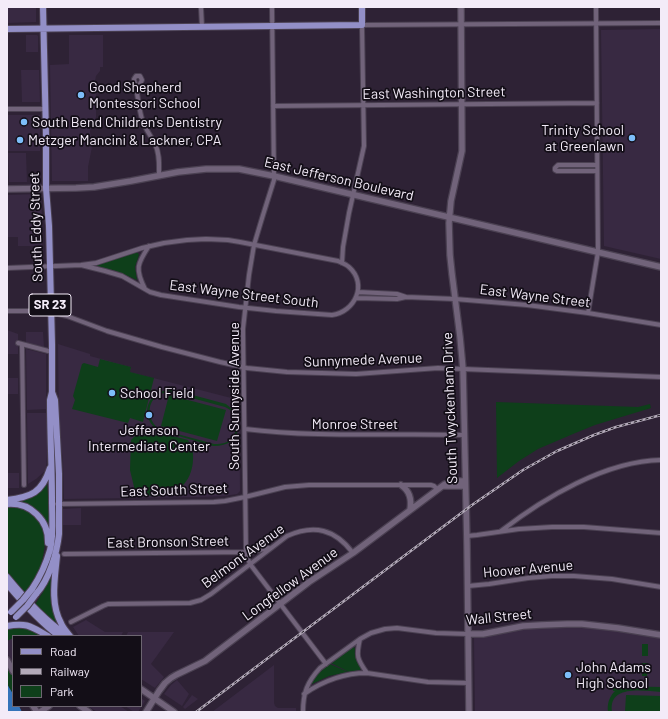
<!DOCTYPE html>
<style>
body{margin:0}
#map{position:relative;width:668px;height:719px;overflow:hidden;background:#2e2235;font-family:Barlow,sans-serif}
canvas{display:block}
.frame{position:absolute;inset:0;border:8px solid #f3ebf8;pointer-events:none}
.legend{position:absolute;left:12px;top:635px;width:130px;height:72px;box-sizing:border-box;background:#130e17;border:1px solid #6d6671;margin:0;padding:5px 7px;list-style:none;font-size:12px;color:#f3ebf8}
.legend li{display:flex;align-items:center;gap:8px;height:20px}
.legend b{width:20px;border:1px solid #6d6671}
</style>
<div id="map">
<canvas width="668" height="719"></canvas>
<div class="frame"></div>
<ul class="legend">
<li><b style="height:5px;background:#938fc7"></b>Road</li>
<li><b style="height:5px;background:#b3aab9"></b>Railway</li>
<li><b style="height:11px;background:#0e3f1a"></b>Park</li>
</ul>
</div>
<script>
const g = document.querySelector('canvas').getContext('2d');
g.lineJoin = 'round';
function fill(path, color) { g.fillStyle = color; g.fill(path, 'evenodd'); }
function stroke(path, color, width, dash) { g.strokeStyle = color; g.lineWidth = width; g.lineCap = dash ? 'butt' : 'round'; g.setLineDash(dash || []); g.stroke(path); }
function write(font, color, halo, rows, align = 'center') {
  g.font = font + ' Barlow,sans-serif'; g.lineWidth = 3.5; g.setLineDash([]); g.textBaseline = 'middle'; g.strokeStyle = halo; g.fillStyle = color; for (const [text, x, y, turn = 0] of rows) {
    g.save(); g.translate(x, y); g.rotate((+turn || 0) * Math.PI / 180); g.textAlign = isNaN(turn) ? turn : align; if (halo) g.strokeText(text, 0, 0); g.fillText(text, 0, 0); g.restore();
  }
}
const built = new Path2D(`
 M7,7H36V22L7,23Z
 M661,29V259L604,246L601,30Z
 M26,35H37L38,36V52H26Z
 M69,35H103V67H100V71L96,76L95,81L96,91V117L90,131L92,147L88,167V181H52L50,65L69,64Z
 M21,70H39L40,102H22Z
 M7,115H40V151H7Z
 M8,153H26L27,182H9Z
 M40,194L41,197L42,216V246H18V237H7V195Z
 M7,330L18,334V354H7Z
 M26,332H43L44,347L26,343Z
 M58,344L90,354V356L131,367L130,372L239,400L240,491L237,494L224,496L198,497L64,499L63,461L59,430Z
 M26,349L46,354V409L27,410Z
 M7,378H18V394H7Z
 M27,413H46L47,422V454L46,470L36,479L28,484Z
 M7,473H19V488H7Z
 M81,508V525H63V509Z
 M86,620L105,632H123L121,636H79L73,627Z
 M581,626L620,630L661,637V712H475L474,638L486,637L497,633L525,628Z
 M128,632H174L151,664L164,677L155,688L141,679V636H126Z
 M10,638H13V663L7,653V641Z
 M274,665V703L275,706L278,708H296V712H212Z
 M177,680L189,694L182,706L164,694L171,685Z
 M192,695L198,699L185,709L183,707Z
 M141,698L145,701L138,712H134L125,706H141Z
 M88,706H120L129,712H97Z`);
const green = new Path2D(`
 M136,252L138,253L139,255L135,267L137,280L116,271L97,266V265L98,264Z
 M100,359L131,367L130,372L154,378L143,422L130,418L128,423L72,409L75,400L73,396L82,364L84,363L98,367Z
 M170,389L226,404C247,419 241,447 213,446L158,430C144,421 143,402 158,393C162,391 166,390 170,389ZM170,392L225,407C230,409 235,414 236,419C239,427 234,438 227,442C222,444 218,444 214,444L159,429C148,421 146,404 157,396C161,393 165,393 170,392Z
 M169,395L226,410L217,441L161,426Z
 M496,402L638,407L650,404L651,408L595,425L573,434L538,449L519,461L497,478Z
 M169,435L188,440C190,444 193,450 193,454C195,489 165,505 135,491L130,470L131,440L135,436Z
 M47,480L50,528H49C42,513 32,503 15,501L19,500Z
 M7,506C15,505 24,508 30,512C37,517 42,524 44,532C47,543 42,564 38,574C34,581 29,588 24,594L7,574Z
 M52,570L59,625L43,614L34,606L43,592Z
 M24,626L45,636H13V638L7,641V629L14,627Z
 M642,644H648V656H642Z
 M352,647H354L355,649C354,656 356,661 361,667L360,670L349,672L331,663Z
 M642,663H648L647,676H642Z
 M330,664L348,672L329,676L312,684L311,683C316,675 323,669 330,664Z
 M7,665L13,676V694L7,684Z
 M613,686L661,687V692C644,691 608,684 612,712H608C607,704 609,697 615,691H613Z
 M626,695L661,696V712H625Z`);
const water = new Path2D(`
 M7,684L13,694V706H19L22,712H7Z`);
const street = new Path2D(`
 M201,7L202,27
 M272,7L274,180L263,215L254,245L249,275L243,329L246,552L248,559L250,564L326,664
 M137,90L142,80L140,76H136L134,79C138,93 138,106 142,119C145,129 151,136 155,144C160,154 159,165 159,175
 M273,106L597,103
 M7,109H46
 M597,165H558L555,168V170L557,171H597
 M342,263L343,247L349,213L364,146L362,25L661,23
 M7,268L81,265L96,263L142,248L164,243L187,240L206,239L228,240L240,242L338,261C342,263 346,264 349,267C368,284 355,312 332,315L276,311L239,307L161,295L150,292L122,276L105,271L81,265
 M145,289C135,269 137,264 149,246
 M358,292L397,294L406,297
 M356,298L397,299L406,297L455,299L527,305L588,313L661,325
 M7,311H50
 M588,313L598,252L596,7
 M51,314H58L67,316L107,331L162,347L220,362L247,368L287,372L356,374L438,368L661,377
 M18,343L52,352
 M22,345L24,485
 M245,429C318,438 391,433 465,435
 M57,504L214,502L225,501L245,497L285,487L309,485H431L434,486L437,489
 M501,531C544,498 605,461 661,460
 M467,536L477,535L519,529L552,527H584L661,533
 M64,554L246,552L255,551L269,548
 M468,586L489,584L528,578L552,576H574L612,579L661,587
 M71,622L103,606L108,604L190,603L201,600L211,594L287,536C314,524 335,529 353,553
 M360,639C356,656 357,659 367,673L428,682L469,683
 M304,694C323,681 344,673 367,673
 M303,712C303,693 307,682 320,668L360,639L371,633L385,629L397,628L436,633L468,634`);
const secondary = new Path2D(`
 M461,7L462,151L451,201L449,223L450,255L452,274L460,337L463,369L467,545L469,712
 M7,189L76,188L94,187L131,181L178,172L206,169H239L274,176L661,267
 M401,485C410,491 412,499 410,510
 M444,486H465
 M468,634H483L523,626L541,625L567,624H582L618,628L661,635
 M7,660L13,671
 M141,689L174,712
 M33,706L37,712
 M80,706L89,712
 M40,712L49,706
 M146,712L159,691L165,683L171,678L176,675L205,661L309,582L353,553L445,484L454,481H465`);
const primary = new Path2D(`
 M7,29L362,25V7
 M7,500C31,497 42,493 50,468
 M7,504C30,502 49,520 48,543
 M57,556C55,578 50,603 61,623C63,628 67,632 70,636
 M7,577C25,599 43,619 66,635
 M7,584C23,603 39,621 59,636
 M32,589C40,577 46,564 50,550C54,535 52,518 52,501C52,468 50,434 50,400L52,392V344L49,226L46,188V135L43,7
 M36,594C49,580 57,553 59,534V474L55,400L52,392
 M7,626C27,622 32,627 48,636`);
const rail = new Path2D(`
 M196,712L472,505L523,470L557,451L594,435L616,427L661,415`);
const primaryBridge = new Path2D(`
 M11,612L23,600L32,589
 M16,617L27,606L36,594`);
const markers = [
 [81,95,4,"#7dbef9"],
 [24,122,4,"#7dbef9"],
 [632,138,4,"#7dbef9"],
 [20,140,4,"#7dbef9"],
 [112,393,4,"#7dbef9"],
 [149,415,4,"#7dbef9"],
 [568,675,4,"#7dbef9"]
];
const shields = [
 [50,305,42]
];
const shieldNames = [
 ["SR 23",50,305]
];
const poiNames = [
 ["Good Shepherd",89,87],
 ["Montessori School",89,103],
 ["South Bend Children's Dentistry",32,122],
 ["Trinity School",624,130,"right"],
 ["at Greenlawn",624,146,"right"],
 ["Metzger Mancini & Lackner, CPA",28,140],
 ["School Field",120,393],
 ["Jefferson",149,430,"center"],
 ["Intermediate Center",149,446,"center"],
 ["John Adams",576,667],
 ["High School",576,683]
];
const streetNames = [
 ["East Washington Street",434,93,-1],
 ["East Jefferson Boulevard",339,179,13],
 ["South Eddy Street",36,227,-92],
 ["East Wayne Street South",244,294,7],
 ["East Wayne Street",535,296,7],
 ["Sunnymede Avenue",363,360,-2],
 ["South Sunnyside Avenue",234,396,-90],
 ["South Twyckenham Drive",450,408,-92],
 ["Monroe Street",355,424],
 ["East South Street",174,490,-2],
 ["East Bronson Street",168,542,-1],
 ["Belmont Avenue",243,556,-36],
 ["Hoover Avenue",528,569,-5],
 ["Longfellow Avenue",290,584,-36],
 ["Wall Street",499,617,-6]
];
fill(built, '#382942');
fill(green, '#0e3f1a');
fill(water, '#3473b9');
stroke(street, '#4b4152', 6);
stroke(secondary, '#4b4152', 8);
stroke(primary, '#4b4152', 8);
stroke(street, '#71637a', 4);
stroke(secondary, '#71637a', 5.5);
stroke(primary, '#938fc7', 6);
stroke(rail, '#b3aab9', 2.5);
stroke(rail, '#130e17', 1, [3]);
stroke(primaryBridge, '#4b4152', 8, []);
stroke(primaryBridge, '#938fc7', 6);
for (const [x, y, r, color] of markers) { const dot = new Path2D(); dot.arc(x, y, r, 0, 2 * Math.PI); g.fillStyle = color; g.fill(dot); stroke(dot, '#130e17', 1.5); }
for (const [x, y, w] of shields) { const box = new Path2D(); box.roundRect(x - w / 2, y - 11, w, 22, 3); g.fillStyle = '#130e17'; g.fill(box); stroke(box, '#f3ebf8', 1); }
write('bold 13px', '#f3ebf8', null, shieldNames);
write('14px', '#f3ebf8', '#130e17', poiNames, 'left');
write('14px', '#f3ebf8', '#130e17', streetNames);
</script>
